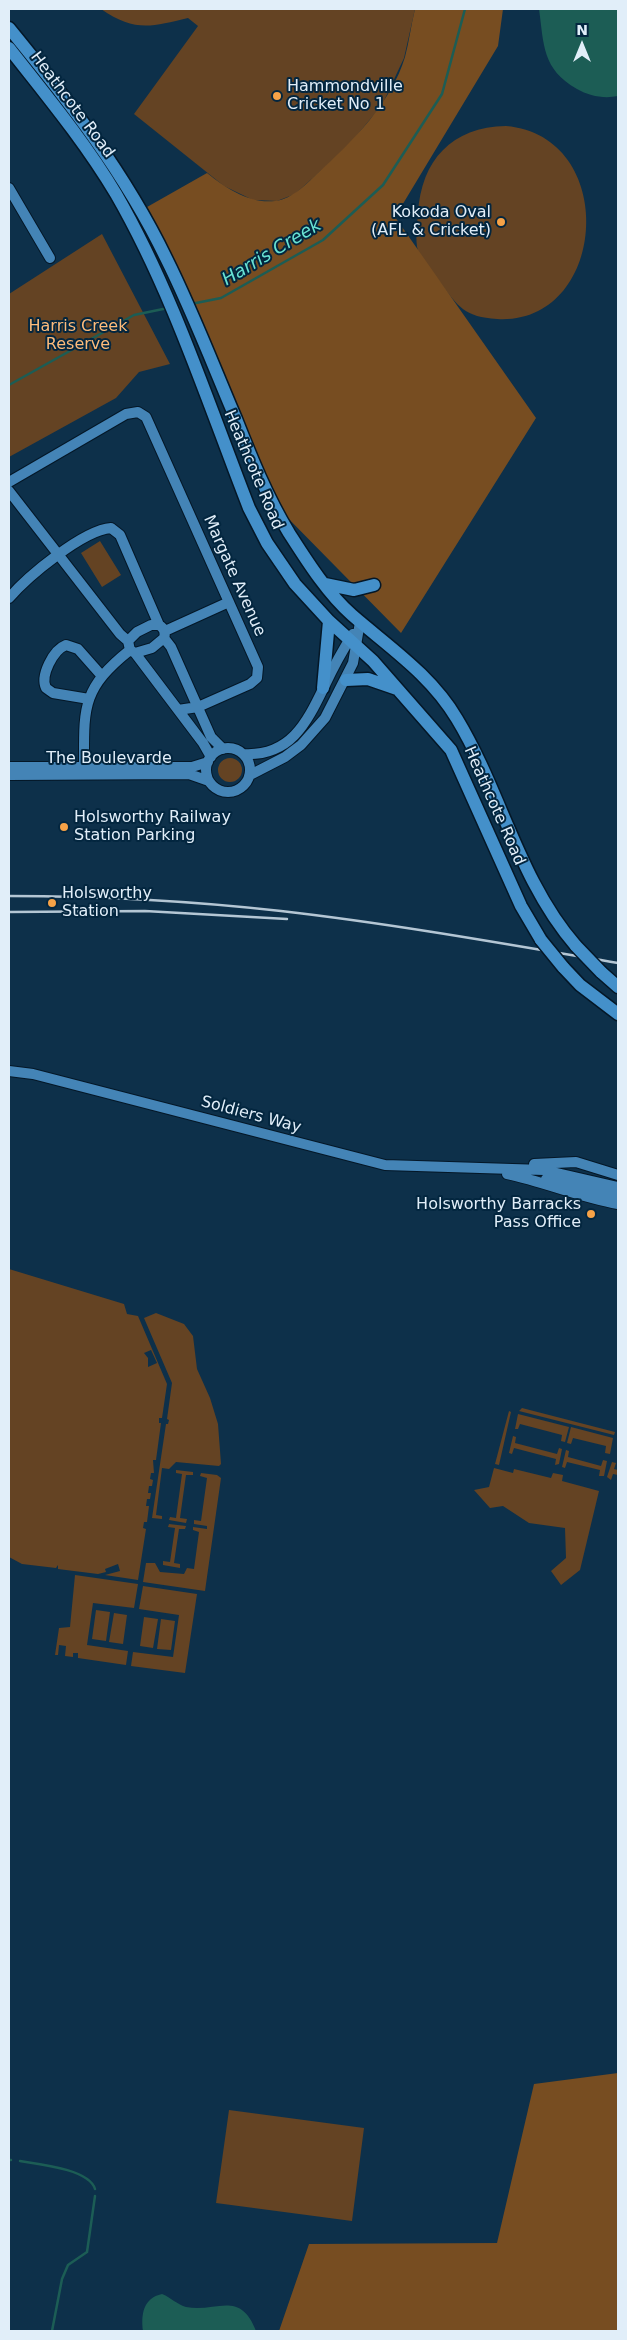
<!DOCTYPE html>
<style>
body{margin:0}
#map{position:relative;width:627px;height:2340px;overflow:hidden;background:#0d304a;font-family:"DejaVu Sans",sans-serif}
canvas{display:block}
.frame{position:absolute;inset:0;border:10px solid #e1eef9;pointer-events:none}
.north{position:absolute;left:557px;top:20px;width:50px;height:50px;-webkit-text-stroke:4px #03263f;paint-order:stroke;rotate:0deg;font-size:14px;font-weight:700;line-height:20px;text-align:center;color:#e1eef9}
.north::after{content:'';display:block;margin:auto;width:18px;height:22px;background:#e1eef9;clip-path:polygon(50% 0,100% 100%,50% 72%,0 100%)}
</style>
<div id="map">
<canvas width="627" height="2340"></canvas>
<div class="frame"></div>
<div class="north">N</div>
</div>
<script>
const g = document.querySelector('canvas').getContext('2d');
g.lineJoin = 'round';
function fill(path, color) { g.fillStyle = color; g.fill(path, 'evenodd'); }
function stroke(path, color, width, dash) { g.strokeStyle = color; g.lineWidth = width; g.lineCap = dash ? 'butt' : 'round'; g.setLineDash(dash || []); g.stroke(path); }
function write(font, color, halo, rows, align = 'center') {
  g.font = font + ' "DejaVu Sans",sans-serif'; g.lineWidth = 4; g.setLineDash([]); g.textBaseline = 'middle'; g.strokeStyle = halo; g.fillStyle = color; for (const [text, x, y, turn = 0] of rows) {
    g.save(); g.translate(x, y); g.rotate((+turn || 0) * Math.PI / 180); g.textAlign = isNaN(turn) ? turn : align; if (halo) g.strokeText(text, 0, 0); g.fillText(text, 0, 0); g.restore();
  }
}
const green = new Path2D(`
 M101,9H415L404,58L382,105L347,147L295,194L277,201L253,200L224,186L134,114L198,26L188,18C151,27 134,32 101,9Z
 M506,126C621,136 608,326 497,319C465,317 458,307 440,282C433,273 422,262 418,251C415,240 417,225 418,214C421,160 452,127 506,126Z
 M102,234L170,364L139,372L116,398L9,457V294Z
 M100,541L121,575L102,587L81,553Z
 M218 770a12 12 0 1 1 24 0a12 12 0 1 1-24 0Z
 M9,1269L124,1304L127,1314L138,1316L167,1384L162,1418H159V1423H161L156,1460H153L154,1473H151L150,1479L153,1480L152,1486H149L148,1493H151L150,1499H147L146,1506H149L147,1522H144L143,1528L146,1529L138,1580L105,1575L120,1571L118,1564L105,1569L106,1572L98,1574L58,1569V1565L56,1568L22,1564L9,1557ZM151,1350L157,1363L148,1367V1358L144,1353Z
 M156,1313L184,1324L193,1336L197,1369L210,1398L218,1424L221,1464L219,1466L176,1462L169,1469L162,1468L156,1515L162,1516V1519L152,1518L166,1424H168L169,1420L167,1419L172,1383L144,1318Z
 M522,1408L615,1432L614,1435L519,1411Z
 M509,1411L511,1412L499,1465L495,1464Z
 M518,1414L569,1427L565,1442L561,1441L562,1435L520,1424L518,1429H515Z
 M571,1427L613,1438L610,1454L605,1453L606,1446L573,1438L571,1444L567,1443Z
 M513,1436L516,1437L515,1443L557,1454L559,1448L562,1449L559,1464L555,1465L556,1459L514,1448L512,1454L509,1453Z
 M566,1450L569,1451L568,1457L601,1466L603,1460L607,1461L604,1476H599L600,1470L567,1462L565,1468L562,1467Z
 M612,1462L616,1463L614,1469L618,1470V1475L613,1474L611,1480L607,1477Z
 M494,1468L513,1473L514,1469L551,1478L553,1473L563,1475L562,1481L599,1491L580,1570L561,1585L551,1571L566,1558L565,1528L529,1523L503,1506L490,1508L474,1490L489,1487Z
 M176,1470L193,1472V1475H186L180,1518L187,1519L186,1523L169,1520L170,1517L176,1518L182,1474L176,1473Z
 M201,1473L217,1475L221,1478L205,1591L143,1582L146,1563H155L160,1572L184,1574L187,1568L194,1569L199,1532L193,1530V1527L207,1529V1526L194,1524V1520L201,1521L207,1478L200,1476Z
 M169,1524L186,1526L185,1529H179L174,1563L180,1564V1568L163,1565V1561L170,1562L175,1528L168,1527Z
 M75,1575L138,1584L134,1608L93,1603L87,1645L128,1651L126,1665L78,1658V1653H73V1657L65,1656L66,1646L59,1645L58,1655H55L59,1628L70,1627Z
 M143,1586L197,1594L185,1673L131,1666L133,1652L173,1657L179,1615L139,1609Z
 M96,1610L110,1612L106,1641L92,1639Z
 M114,1613L127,1615L123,1644L109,1642Z
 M144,1617L158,1619L153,1648L140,1646Z
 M161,1619L175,1621L171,1650L157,1649Z
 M229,2110L364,2128L352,2221L216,2203Z`);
const forest = new Path2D(`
 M415,9H503L498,46L395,217L536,418L401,633L275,505L140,211L207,173C226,188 249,204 275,201C293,199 307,183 319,172C353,141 391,103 405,57C409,42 411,25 415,9Z
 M618,2073V2331H279L309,2244L497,2243L534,2084Z`);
const water = new Path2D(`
 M539,9H618V96C604,99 589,96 577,89C542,69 544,45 539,9Z
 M162,2294C170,2297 178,2305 186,2307C216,2313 240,2289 256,2331H143C141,2315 143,2298 162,2294Z`);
const stream = new Path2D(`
 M191,304L221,298L323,240L383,185L442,94L465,9
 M9,385L134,315L168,308
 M9,2160H11
 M20,2161C38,2164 89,2169 95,2189
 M52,2331L62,2279L68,2265L87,2252L95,2196`);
const minor = new Path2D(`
 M9,188L50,258
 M9,482L126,414L138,412L146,417L258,667L257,678L250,684L198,707L178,710
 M9,491L120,634L128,641
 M9,598C27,577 83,530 111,528L120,535L159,625
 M151,625H159C164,628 166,632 164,638L152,648L135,653L130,650L128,641L137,632Z
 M165,631L229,602
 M164,638L171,647L211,737L223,749
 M135,653L203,743L211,757
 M89,699L53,693L46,688C40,676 53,650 66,645L78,649L101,675
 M206 770a22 22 0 1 1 44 0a22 22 0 1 1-44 0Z
 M243,754C291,757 307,722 325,685C333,668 342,651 353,634
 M9,767H192L208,762
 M84,767C84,708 81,689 130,650
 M9,775L189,774L209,781
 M250,775L285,757L301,745L325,718L353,663L360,622
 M9,1071L33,1074L385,1165L544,1170L618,1187
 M534,1164L576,1162L618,1175
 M507,1174C545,1182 579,1197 618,1204
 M546,1179L618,1197`);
const major = new Path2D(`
 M9,28C68,100 125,173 166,258C192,310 213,365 236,419C251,457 267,497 289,533C307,561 327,593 352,615C390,648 431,675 457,719C501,792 519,881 576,946
 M9,48C46,95 85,142 116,194C172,291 208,403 249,508L267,543L295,584L329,621L373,661L451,750L521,906L541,940
 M325,584L354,590L374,585
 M346,680L368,679L397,689
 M323,688L329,621
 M563,967L580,985L618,1014
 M601,972L618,987`);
const rail = new Path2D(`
 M9,896C99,896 191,901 281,911C394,924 506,944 618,963
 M9,912L145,911L287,919`);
const majorBridge = new Path2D(`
 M541,940L563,967
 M576,946L601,972`);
const markers = [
 [277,96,5,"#f6a247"],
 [501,222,5,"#f6a247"],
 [64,827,5,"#f6a247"],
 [52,903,5,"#f6a247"],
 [591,1214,5,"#f6a247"]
];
const poiNames = [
 ["Hammondville",287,87],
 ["Cricket No 1",287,105],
 ["Kokoda Oval",491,213,"right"],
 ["(AFL & Cricket)",491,231,"right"],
 ["Holsworthy Railway",74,818],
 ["Station Parking",74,836],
 ["Holsworthy",62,894],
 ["Station",62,912],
 ["Holsworthy Barracks",581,1205,"right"],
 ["Pass Office",581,1223,"right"]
];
const streetNames = [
 ["Heathcote Road",72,105,53],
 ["Heathcote Road",253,470,67],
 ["Margate Avenue",234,576,66],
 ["The Boulevarde",109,759],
 ["Heathcote Road",494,806,66],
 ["Soldiers Way",251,1115,15]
];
const parkNames = [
 ["Harris Creek",78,327],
 ["Reserve",78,345]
];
const waterNames = [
 ["Harris Creek",272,253,-31]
];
fill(green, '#644323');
fill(forest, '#774d21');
fill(water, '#1c5d55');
stroke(stream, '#1c5d55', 2.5);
stroke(minor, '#041727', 12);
stroke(major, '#041727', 15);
stroke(minor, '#4484b6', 10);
stroke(major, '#4490ca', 12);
stroke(rail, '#b4c6d4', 2.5);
stroke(majorBridge, '#041727', 15, []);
stroke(majorBridge, '#4490ca', 12);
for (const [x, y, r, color] of markers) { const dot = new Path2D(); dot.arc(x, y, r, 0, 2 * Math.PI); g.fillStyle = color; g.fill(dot); stroke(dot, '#03263f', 2); }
write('16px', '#e1eef9', '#03263f', poiNames, 'left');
write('16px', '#e1eef9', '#03263f', streetNames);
write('16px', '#fdbb7a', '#03263f', parkNames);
write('italic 18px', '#68e2d3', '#03263f', waterNames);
</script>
